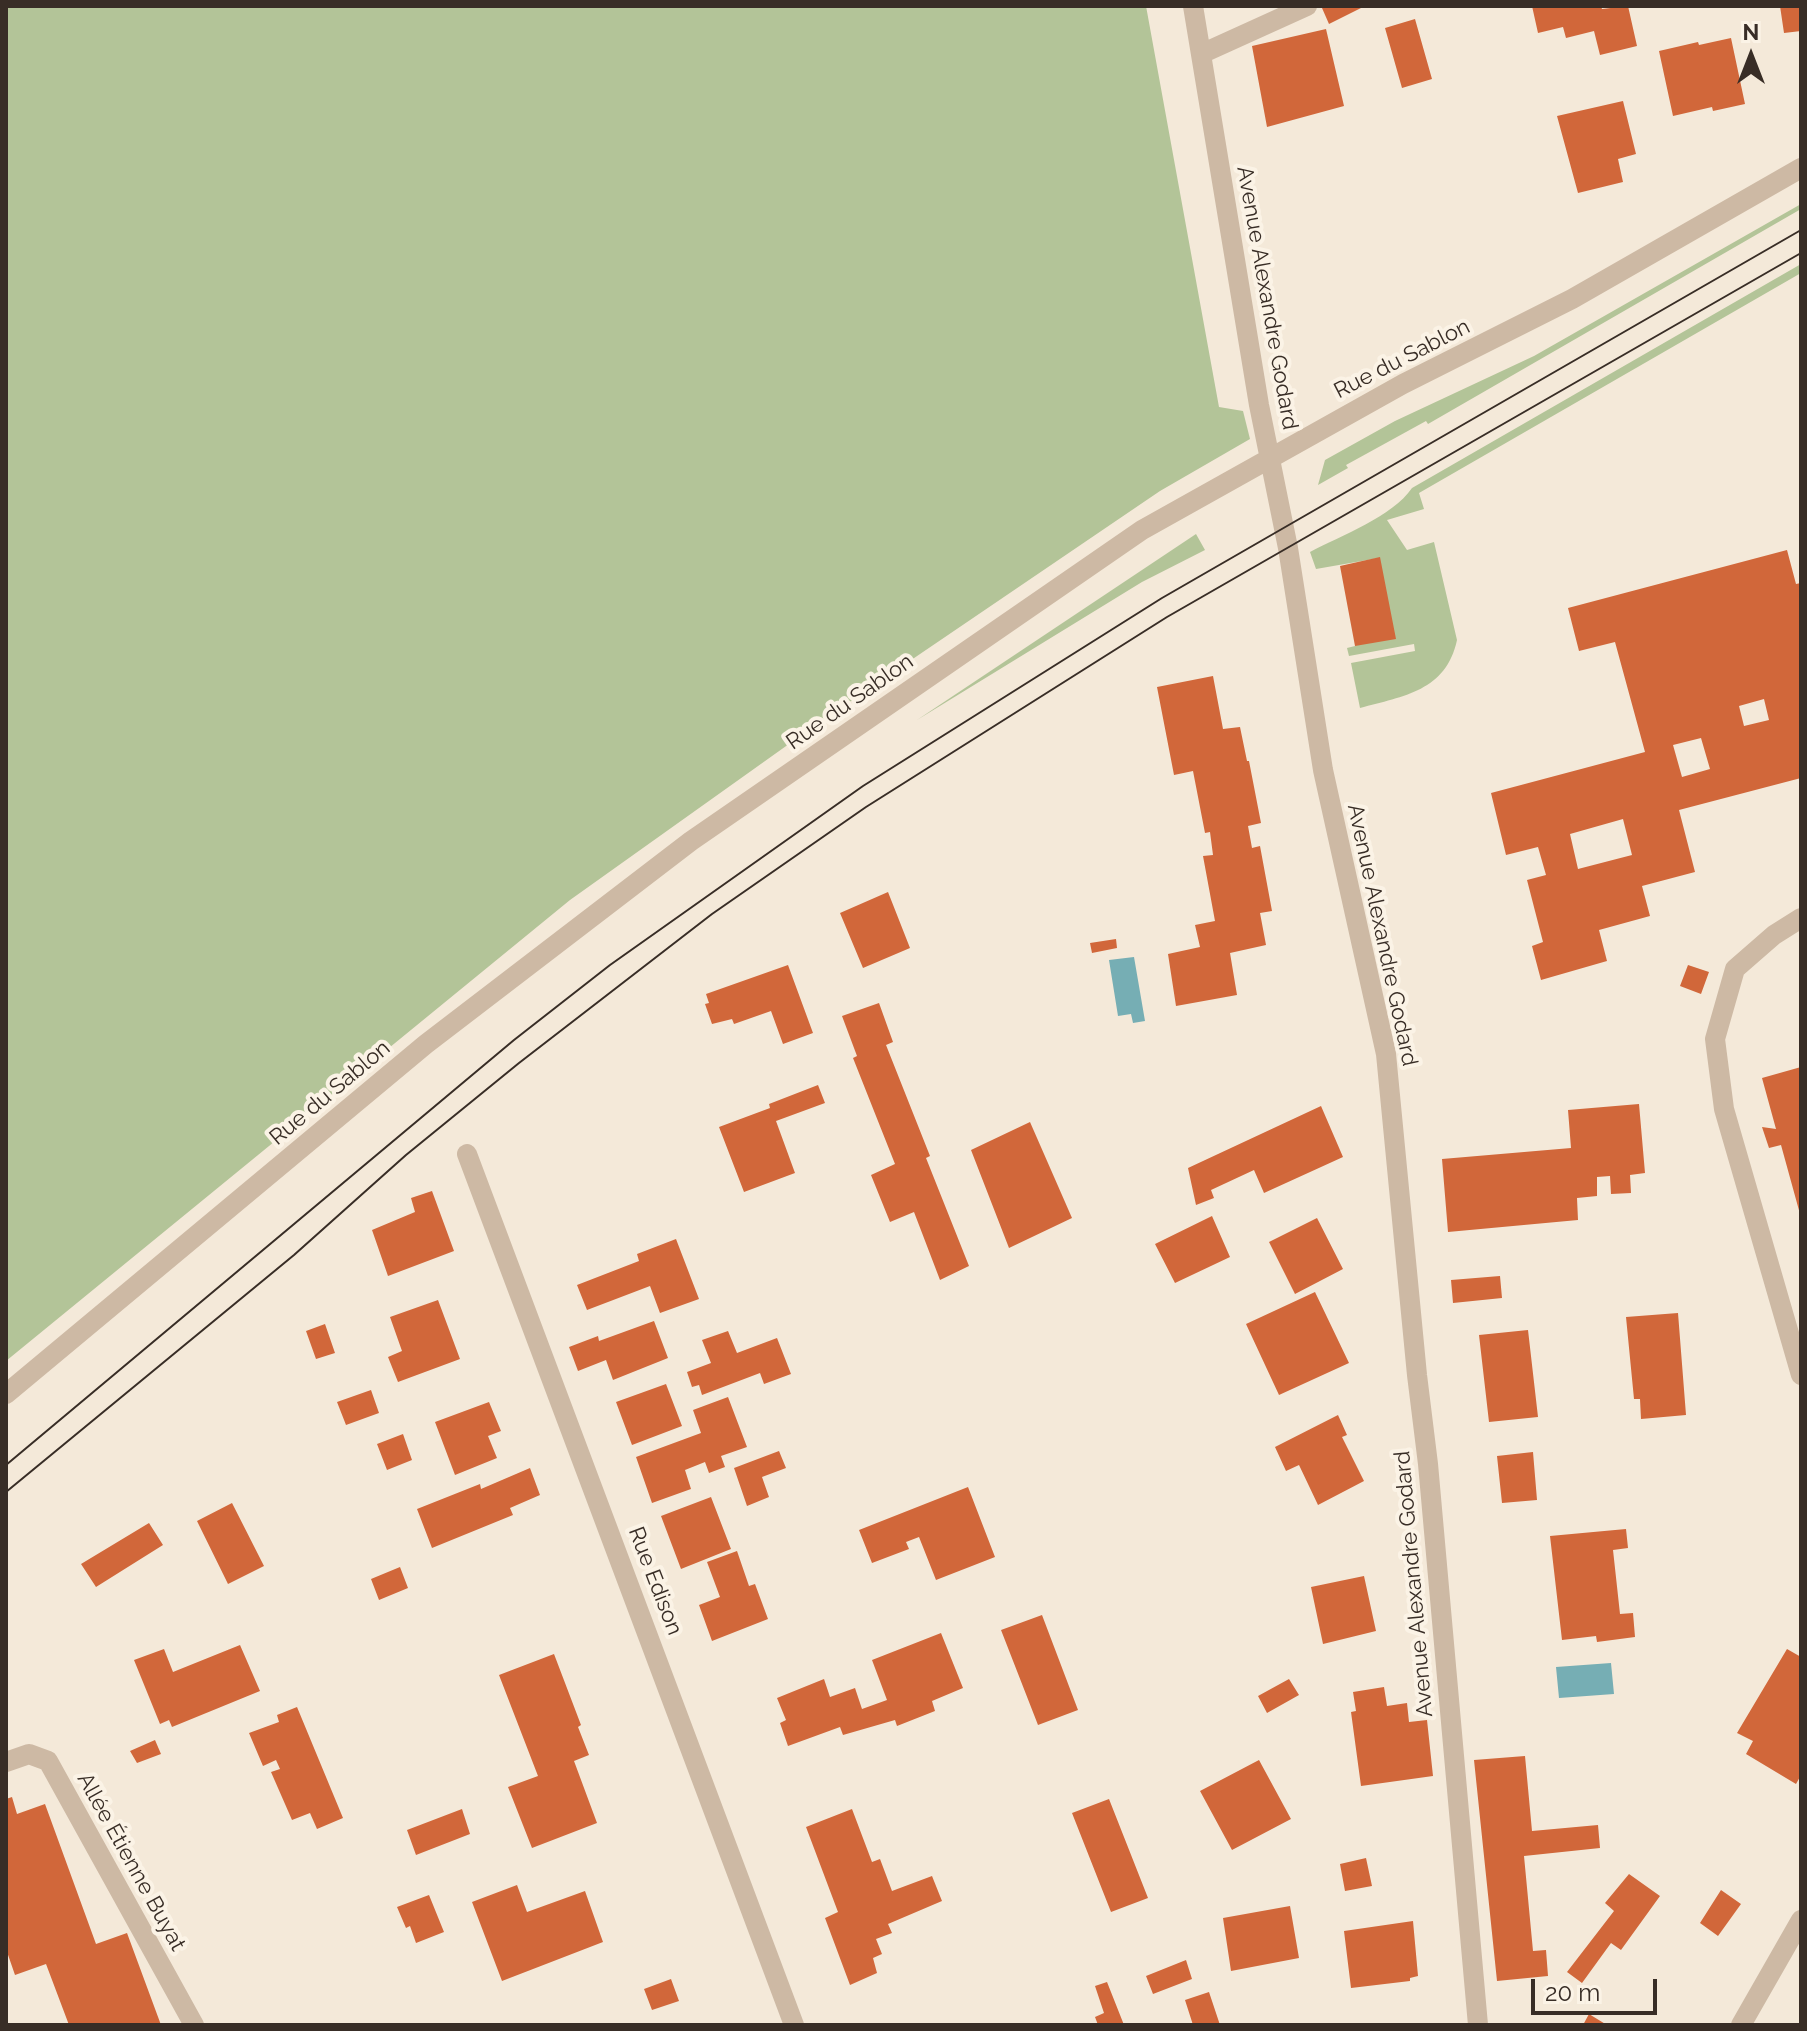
<!DOCTYPE html>
<meta charset="utf-8">
<style>
body{margin:0}
#map{position:relative;width:1807px;height:2031px;overflow:hidden;background:#f4e9d9;font-family:Raleway,sans-serif}
canvas{display:block}
.frame{position:absolute;inset:0;border:8px solid #382d26;pointer-events:none}
.north{position:absolute;left:1711px;top:16px;width:80px;height:80px;-webkit-text-stroke:6px #fbf3e6;paint-order:stroke;rotate:0deg;font-size:22px;font-weight:700;line-height:32px;text-align:center;color:#382d26}
.north::after{content:'';display:block;margin:auto;width:28px;height:36px;background:#382d26;clip-path:polygon(50% 0,100% 100%,50% 72%,0 100%)}
.scale{position:absolute;left:1531px;top:1979px;width:126px;height:36px;box-sizing:border-box;border:4px solid #382d26;border-top:0;padding-left:10px;font-size:24px;line-height:28px;white-space:nowrap;color:#382d26;-webkit-text-stroke:6px #fbf3e6;paint-order:stroke}
</style>
<div id="map">
<canvas width="1807" height="2031"></canvas>
<div class="frame"></div>
<div class="north">N</div>
<div class="scale">20 m</div>
</div>
<script>
const g = document.querySelector('canvas').getContext('2d');
g.lineJoin = 'round';
function fill(path, color) { g.fillStyle = color; g.fill(path, 'evenodd'); }
function stroke(path, color, width, dash) { g.strokeStyle = color; g.lineWidth = width; g.lineCap = dash ? 'butt' : 'round'; g.setLineDash(dash || []); g.stroke(path); }
function write(font, color, halo, rows, align = 'center') {
  g.font = font + ' Raleway,sans-serif'; g.lineWidth = 8; g.setLineDash([]); g.textBaseline = 'middle'; g.strokeStyle = halo; g.fillStyle = color; for (const [text, x, y, turn = 0] of rows) {
    g.save(); g.translate(x, y); g.rotate((+turn || 0) * Math.PI / 180); g.textAlign = isNaN(turn) ? turn : align; if (halo) g.strokeText(text, 0, 0); g.fillText(text, 0, 0); g.restore();
  }
}
const green = new Path2D(`
 M6,6H1146L1219,407L1243,411L1250,439L1160,491L817,724L570,900L6,1361Z
 M1801,204V209L1428,424L1426,421L1346,465L1348,468L1318,485L1325,460L1395,421L1534,356Z
 M1801,264V273L1419,493L1424,509L1387,520L1407,550L1434,542L1457,640C1446,691 1404,696 1360,708L1351,663L1415,651L1414,644L1349,656L1347,648L1355,646L1379,558L1316,569L1310,552C1342,535 1392,517 1412,488Z
 M1196,534L1205,550L1142,582L917,720Z`);
const water = new Path2D(`
 M1134,957L1145,1021L1133,1023L1131,1014L1118,1016L1109,960Z
 M1611,1663L1614,1694L1559,1698L1556,1667Z`);
const building = new Path2D(`
 M1325,6H1365L1329,24L1322,8Z
 M1532,6H1601L1602,9L1628,6L1637,46L1600,55L1594,31L1566,38L1563,27L1538,33Z
 M1780,6H1801V31L1784,33Z
 M1415,19L1432,79L1402,88L1385,28Z
 M1326,29L1344,106L1267,127L1252,46Z
 M1731,38L1745,104L1713,111L1712,107L1673,116L1659,51L1698,42L1699,45Z
 M1623,101L1636,154L1618,159L1623,182L1578,193L1557,116Z
 M1787,550L1796,584L1801,583V778L1679,810L1695,872L1642,886L1650,916L1599,930L1607,961L1541,980L1532,946L1543,942L1527,880L1546,875L1538,847L1506,855L1491,793L1645,752L1615,642L1579,651L1568,608ZM1764,699L1769,720L1744,726L1739,706ZM1701,738L1710,769L1682,777L1673,745ZM1623,819L1632,855L1578,869L1570,834Z
 M1380,557L1396,639L1355,646L1340,566Z
 M1213,676L1223,729L1240,727L1247,761H1249L1261,823L1248,826L1252,848L1260,846L1272,911L1260,913L1266,945L1230,953L1237,995L1176,1006L1168,954L1200,947L1195,925L1215,921L1203,856L1213,855L1210,832L1205,833L1193,771L1174,775L1157,687Z
 M888,892L910,948L863,968L840,913Z
 M1116,939L1117,948L1092,953L1090,943Z
 M788,965L813,1033L783,1044L771,1011L734,1024L732,1019L712,1024L705,1004L709,1003L706,994Z
 M1688,965L1709,972L1701,994L1680,986Z
 M879,1003L893,1042L886,1045L930,1156L926,1158L969,1266L940,1280L914,1212L890,1222L871,1175L895,1164L853,1058L857,1056L842,1016Z
 M1801,1067V1213L1800,1214L1781,1145L1769,1148L1762,1127L1776,1129L1762,1078Z
 M818,1085L825,1103L776,1121L795,1173L744,1192L719,1127L770,1108L769,1104Z
 M1639,1104L1645,1173L1630,1175L1631,1193L1611,1194L1610,1176L1597,1177V1196L1577,1198L1578,1220L1448,1232L1442,1159L1571,1148L1568,1110Z
 M1321,1106L1343,1157L1264,1193L1254,1170L1211,1190L1214,1198L1196,1205L1188,1168Z
 M1030,1122L1072,1218L1009,1248L971,1150Z
 M432,1191L454,1251L388,1276L372,1230L415,1212L411,1198Z
 M1212,1216L1230,1257L1175,1283L1155,1244Z
 M1317,1218L1343,1269L1295,1294L1269,1242Z
 M676,1239L699,1299L660,1313L650,1286L587,1310L577,1285L639,1261L637,1254Z
 M1500,1276L1502,1298L1453,1303L1451,1280Z
 M1315,1292L1349,1363L1279,1395L1246,1324Z
 M438,1300L460,1359L398,1382L388,1357L402,1351L390,1317Z
 M1678,1313L1686,1415L1641,1419L1640,1399H1634L1626,1317Z
 M654,1321L668,1358L613,1380L606,1360L578,1371L569,1347L598,1336L599,1341Z
 M325,1324L335,1353L316,1359L306,1331Z
 M1528,1330L1538,1417L1489,1422L1479,1335Z
 M728,1331L737,1353L777,1338L791,1374L764,1384L760,1373L702,1395L699,1385L692,1387L687,1372L711,1363L702,1340Z
 M666,1384L682,1426L632,1445L616,1402Z
 M371,1390L379,1413L346,1425L337,1402Z
 M728,1397L747,1447L721,1456L725,1467L709,1473L705,1462L685,1470L691,1489L652,1503L636,1457L701,1433L693,1410Z
 M489,1402L501,1431L488,1436L497,1458L455,1475L435,1422Z
 M1338,1415L1347,1435L1342,1437L1364,1481L1318,1505L1299,1465L1286,1471L1275,1447Z
 M403,1434L412,1460L387,1470L377,1444Z
 M779,1451L786,1468L762,1477L769,1497L747,1506L734,1468Z
 M1533,1452L1537,1500L1502,1503L1497,1456Z
 M530,1468L540,1495L510,1508L513,1515L432,1548L417,1509L480,1484L481,1489Z
 M968,1487L995,1557L936,1580L919,1537L906,1542L909,1549L872,1563L859,1530Z
 M711,1497L731,1549L681,1569L661,1516Z
 M232,1503L264,1566L228,1584L197,1521Z
 M149,1523L163,1545L96,1587L81,1564Z
 M1626,1529L1628,1548L1613,1550L1620,1614L1633,1613L1635,1637L1597,1642L1596,1636L1562,1640L1550,1536Z
 M737,1551L749,1586L755,1584L768,1619L712,1641L699,1605L720,1597L707,1562Z
 M400,1567L408,1588L379,1600L371,1579Z
 M1364,1576L1376,1631L1323,1644L1311,1587Z
 M1042,1615L1078,1710L1038,1725L1001,1630Z
 M941,1633L963,1688L932,1701L935,1711L897,1726L895,1720L843,1735L840,1727L788,1746L780,1723L786,1720L777,1698L824,1679L830,1697L855,1688L862,1709L887,1700L872,1660Z
 M240,1645L260,1691L172,1727L169,1720L160,1724L134,1660L164,1649L173,1672Z
 M1787,1649L1801,1657V1775L1796,1784L1746,1754L1753,1741L1737,1733Z
 M554,1654L581,1725L578,1727L589,1755L574,1761L597,1823L532,1848L508,1787L538,1776L499,1675Z
 M1289,1679L1299,1695L1267,1713L1258,1696Z
 M1384,1687L1387,1706L1407,1703L1409,1722L1427,1720L1433,1776L1361,1786L1351,1712L1356,1711L1353,1692Z
 M297,1707L343,1818L317,1829L310,1813L292,1820L271,1772L280,1769L276,1760L263,1766L249,1733L279,1722L277,1715Z
 M155,1740L161,1754L137,1763L130,1751Z
 M1525,1756L1532,1831L1598,1825L1600,1848L1524,1856L1533,1951L1546,1950L1548,1976L1497,1981L1474,1760Z
 M1259,1760L1291,1819L1232,1850L1200,1791Z
 M12,1797L17,1814L45,1804L96,1944L127,1933L161,2025H69L46,1964L15,1975L6,1949V1799Z
 M1109,1799L1148,1898L1111,1912L1072,1813Z
 M462,1809L470,1834L416,1855L407,1830Z
 M852,1809L872,1862L880,1859L892,1891L932,1876L942,1901L888,1924L892,1933L876,1939L882,1954L873,1958L877,1973L850,1985L825,1918L838,1912L806,1827Z
 M1366,1858L1372,1886L1345,1891L1340,1864Z
 M1629,1874L1660,1896L1621,1950L1611,1943L1582,1983L1567,1972L1614,1911L1605,1903Z
 M517,1885L527,1912L585,1891L603,1942L502,1981L472,1902Z
 M1721,1890L1741,1904L1718,1936L1700,1923Z
 M429,1895L444,1932L416,1943L410,1926L406,1928L397,1907Z
 M1290,1906L1299,1958L1231,1971L1223,1918Z
 M1413,1921L1418,1976L1410,1978V1981L1351,1988L1344,1931Z
 M1186,1960L1192,1979L1153,1994L1146,1976Z
 M671,1979L679,2001L652,2010L644,1989Z
 M1107,1982L1124,2025H1098L1095,2017L1104,2013L1095,1986Z
 M1209,1992L1220,2025H1193L1185,2000Z
 M1589,2014L1607,2025H1583Z`);
const street = new Path2D(`
 M1193,6L1259,405L1288,548L1323,770L1386,1054L1417,1375L1428,1464L1478,2025
 M1201,54L1307,6
 M1801,918L1774,935L1735,969L1715,1039L1724,1109L1801,1375
 M467,1154L794,2025
 M6,1394L426,1044L691,841L1142,530L1403,384L1572,299L1801,168
 M6,1762L29,1754L48,1761L194,2025
 M1741,2025L1801,1920`);
const tram = new Path2D(`
 M6,1465L514,1040L610,965L863,786L1162,598L1801,230
 M6,1492L294,1255L406,1155L519,1063L712,914L866,807L1167,617L1801,253`);
const streetNames = [
 ["Avenue Alexandre Godard",1267,298,80],
 ["Rue du Sablon",1402,359,-27],
 ["Rue du Sablon",850,702,-35],
 ["Avenue Alexandre Godard",1382,935,78],
 ["Rue du Sablon",330,1093,-40],
 ["Rue Edison",655,1581,69],
 ["Avenue Alexandre Godard",1414,1584,-95],
 ["Allée Étienne Buyat",131,1862,61]
];
fill(green, '#b3c498');
fill(water, '#76aeb4');
fill(building, '#d1673a');
stroke(street, '#cdb9a4', 20);
stroke(tram, '#382d26', 2);
write('22px', '#382d26', '#fbf3e6', streetNames);
</script>
